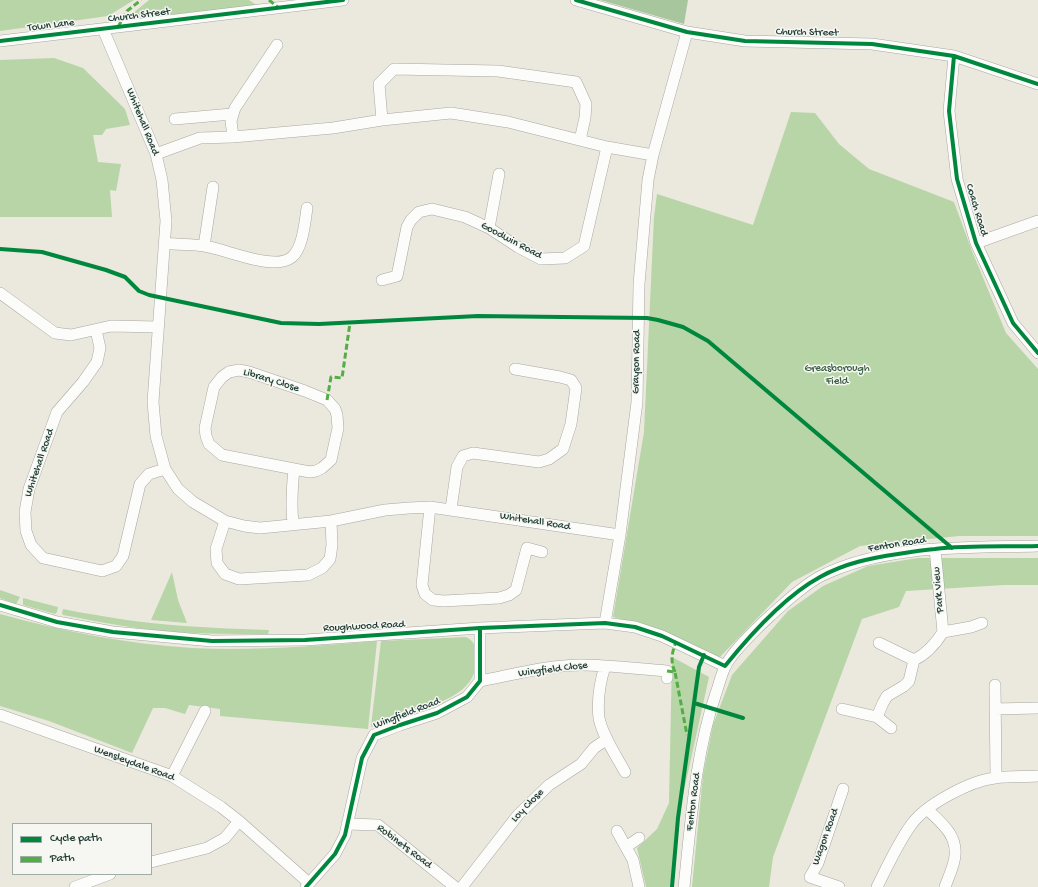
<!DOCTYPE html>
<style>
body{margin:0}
#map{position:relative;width:1038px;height:887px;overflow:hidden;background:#ebe8de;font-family:"Gochi Hand",sans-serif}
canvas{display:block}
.legend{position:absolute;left:12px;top:823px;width:140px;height:52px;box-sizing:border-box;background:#f6f6f2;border:1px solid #a0aca6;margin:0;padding:5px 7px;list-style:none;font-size:12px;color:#1f3d34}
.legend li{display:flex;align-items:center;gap:8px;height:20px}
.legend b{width:20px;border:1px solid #a0aca6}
</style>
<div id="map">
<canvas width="1038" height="887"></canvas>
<ul class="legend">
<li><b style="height:5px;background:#00873e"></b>Cycle path</li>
<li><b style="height:5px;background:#52ad45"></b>Path</li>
</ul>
</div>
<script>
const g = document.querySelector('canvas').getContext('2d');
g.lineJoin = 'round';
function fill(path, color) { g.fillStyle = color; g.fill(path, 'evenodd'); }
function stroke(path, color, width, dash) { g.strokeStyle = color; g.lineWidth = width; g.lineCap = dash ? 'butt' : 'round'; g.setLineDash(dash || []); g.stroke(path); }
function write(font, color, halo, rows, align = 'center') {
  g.font = font + ' "Gochi Hand",sans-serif'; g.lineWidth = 3; g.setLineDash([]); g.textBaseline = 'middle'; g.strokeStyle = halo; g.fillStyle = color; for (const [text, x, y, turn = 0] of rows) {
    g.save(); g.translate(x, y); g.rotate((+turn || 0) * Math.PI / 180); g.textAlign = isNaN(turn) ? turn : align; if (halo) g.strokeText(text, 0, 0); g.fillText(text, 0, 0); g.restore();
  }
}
const green = new Path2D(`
 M0,0H134L108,16L0,31Z
 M149,0H249L258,6L126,19Z
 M54,58L83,68L125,109L130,125L106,129L102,135H93L98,162L121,164L116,191L110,190L112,217H0V60Z
 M791,112L815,113L839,144L869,169L954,202L972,251L1006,333L1038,369V536H959L860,546L792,582L719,658L654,628L613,617L644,432L654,217L657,194L753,225Z
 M918,558H1038V585H1004L906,591L899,607L862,619L773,857L769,887H692L703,775L713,725L732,675L788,611L823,586L868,566Z
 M172,572L178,600L187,623L151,620Z
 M0,590L20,597L16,604L0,598Z
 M23,598L58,607L57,612L55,614L23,605Z
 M63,609C103,617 143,623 184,626C212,628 241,629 269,630L268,634C236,634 205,634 173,632C136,629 99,622 63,615L62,613Z
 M0,614C62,631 127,644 192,648C253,651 315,646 377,641L368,729L220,716V709L189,705L185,714L165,708H153L132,753L49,721L0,706Z
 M466,637C474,641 476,646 476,655C476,660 476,668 474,673C466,696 436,703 416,712L415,708L412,710L411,707L405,709V712L377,723L372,727L371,726L381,641Z
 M672,657L709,677L678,818L672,887H646L637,848L657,829L669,803Z`);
const forest = new Path2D(`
 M600,0H688L684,24Z`);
const minor = new Path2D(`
 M576,0L687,32L745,41L872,44L954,56L1038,84
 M103,29L156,154L162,180L166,221L153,402L156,436L165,469L178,489L193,502L225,521L244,526L260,528L331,521L385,510L409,508L430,507L620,535
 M0,41L343,0
 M954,56L949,111L957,179L976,243L1013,323L1038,353
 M175,119L232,114
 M382,120L379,84L394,69L498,71L576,82L586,104L585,118L580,140
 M233,137L231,121L235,108L277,45
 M156,154L200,138L233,137L333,128L382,120L451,113L508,122L607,147L653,155
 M489,228L499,174
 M165,243C178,245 191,244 204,246C226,249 275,272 292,257C303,248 305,221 307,208
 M976,243L1038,221
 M204,246L213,187
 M382,280L397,276L407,227L411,220L419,212L432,209L465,217L489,228L518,247L541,259L565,258L584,246L607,147
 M0,293L55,333L71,335L111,326L158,327
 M96,330L100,348L97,362L83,382L57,412L29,489L25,512L26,531L31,545L43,558L102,571L116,566L123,556L140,484L149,474L165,469
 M430,507L422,585L425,594L433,600L444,601L499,598L509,595L516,590L527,548L542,552
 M451,509L457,467L463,456L473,453L539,462L549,459L563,449L571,424L576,388L571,380L560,377L515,369
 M225,521L216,549L217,563L225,574L239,579L308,575L322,568L330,559L332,545L331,521
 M293,524C291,505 292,488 294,469L310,472L316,471L322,468L331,460L338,428L337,415L335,409L327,400L305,391L249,372L239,370L229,372L222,377L214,387L205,428L206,436L209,444L222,455L294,469
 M935,549L943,632
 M0,605L57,622L113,632L212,641L305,640L480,628L605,623L635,627L662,636L725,666
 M605,623L620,535L637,402L639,284L648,180L653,155L687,32
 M879,643L914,660C927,654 936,643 943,632L971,627L982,623
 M605,666C600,682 597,701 599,718C602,735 617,757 625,772
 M480,681C512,675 548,665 581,665C610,665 638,669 667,671V678
 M995,685L996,778
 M842,709L877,717L891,728
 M995,709L1038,708
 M0,715L172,776L221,807L239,821L309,883
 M877,717L883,703L887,696L904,686L909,681L914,660
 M172,776L205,711
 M927,809C940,822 957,834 955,855C955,864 948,878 945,887
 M347,824L378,825L455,887
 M617,831L633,860L639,887
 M626,847L639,838
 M151,862L207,848L225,838L239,821
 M75,887L110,874
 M306,887L335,854L345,835L362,758L374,735L400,725L437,713L467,697L480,681V628
 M462,887L518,815L549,785L581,764L594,748L607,739
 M684,887C691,822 695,755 716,693C719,685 721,675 725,667C731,653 759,626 771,615C786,602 802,586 821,576C885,544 967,548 1038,546
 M839,887L810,877L818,863L843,789
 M877,887C887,867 898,843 911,825C926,804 970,781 995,778C1009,776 1024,777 1038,776`);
const quiet = new Path2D(`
 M269,0L279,8
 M118,27L127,11L141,0
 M327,400L331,377L342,378L350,323
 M667,671L675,672L687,735
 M675,672C670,661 672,652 676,642`);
const cycleway = new Path2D(`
 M576,0L687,32L745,41L872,44L954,56L1038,84
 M0,41L343,0
 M954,56L949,111L957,179L976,243L1013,323L1038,353
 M0,249L42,252L106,270L125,277L139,291L149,295L281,323L319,324L478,316L647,318L658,320L683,327L708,341L952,548
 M0,605L57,622L113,632L212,641L305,640L480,628L605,623L635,627L662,636L725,666C750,635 785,596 820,577C845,563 871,558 898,554C910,552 922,550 935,549C969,545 1004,547 1038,546
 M694,703L743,718
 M306,887L335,854L345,835L362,758L374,735L400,725L437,713L467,697L480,681V628
 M672,887L678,818L699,667L704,655`);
const streetNames = [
 ["Church Street",139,16,-7],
 ["Town Lane",51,26,-7],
 ["Church Street",807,33,1],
 ["Whitehall Road",142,122,68],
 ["Coach Road",976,210,73],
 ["Goodwin Road",511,241,28],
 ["Grayson Road",637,362,-89],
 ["Library Close",271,381,17],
 ["Whitehall Road",40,463,-71],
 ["Whitehall Road",535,522,9],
 ["Fenton Road",897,545,-9],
 ["Park View",939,590,-95],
 ["Roughwood Road",364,627,-3],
 ["Wingfield Close",553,670,-7],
 ["Wingfield Road",407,714,-21],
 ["Wensleydale Road",134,764,20],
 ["Fenton Road",694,802,-83],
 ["Loy Close",528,806,-46],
 ["Wagon Road",826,837,-70],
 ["Robinets Road",404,847,37]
];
const parkNames = [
 ["Greasborough",837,369],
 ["Field",837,382]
];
fill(green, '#b7d5a6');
fill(forest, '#a8c69d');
stroke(minor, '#a6a8a2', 12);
stroke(minor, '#fcfcfa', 11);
stroke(quiet, '#52ad45', 3, [6, 3]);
stroke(cycleway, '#00873e', 4);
write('11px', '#1f3d34', '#f6f6f2', streetNames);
write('11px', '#3a5f45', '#f6f6f2', parkNames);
</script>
